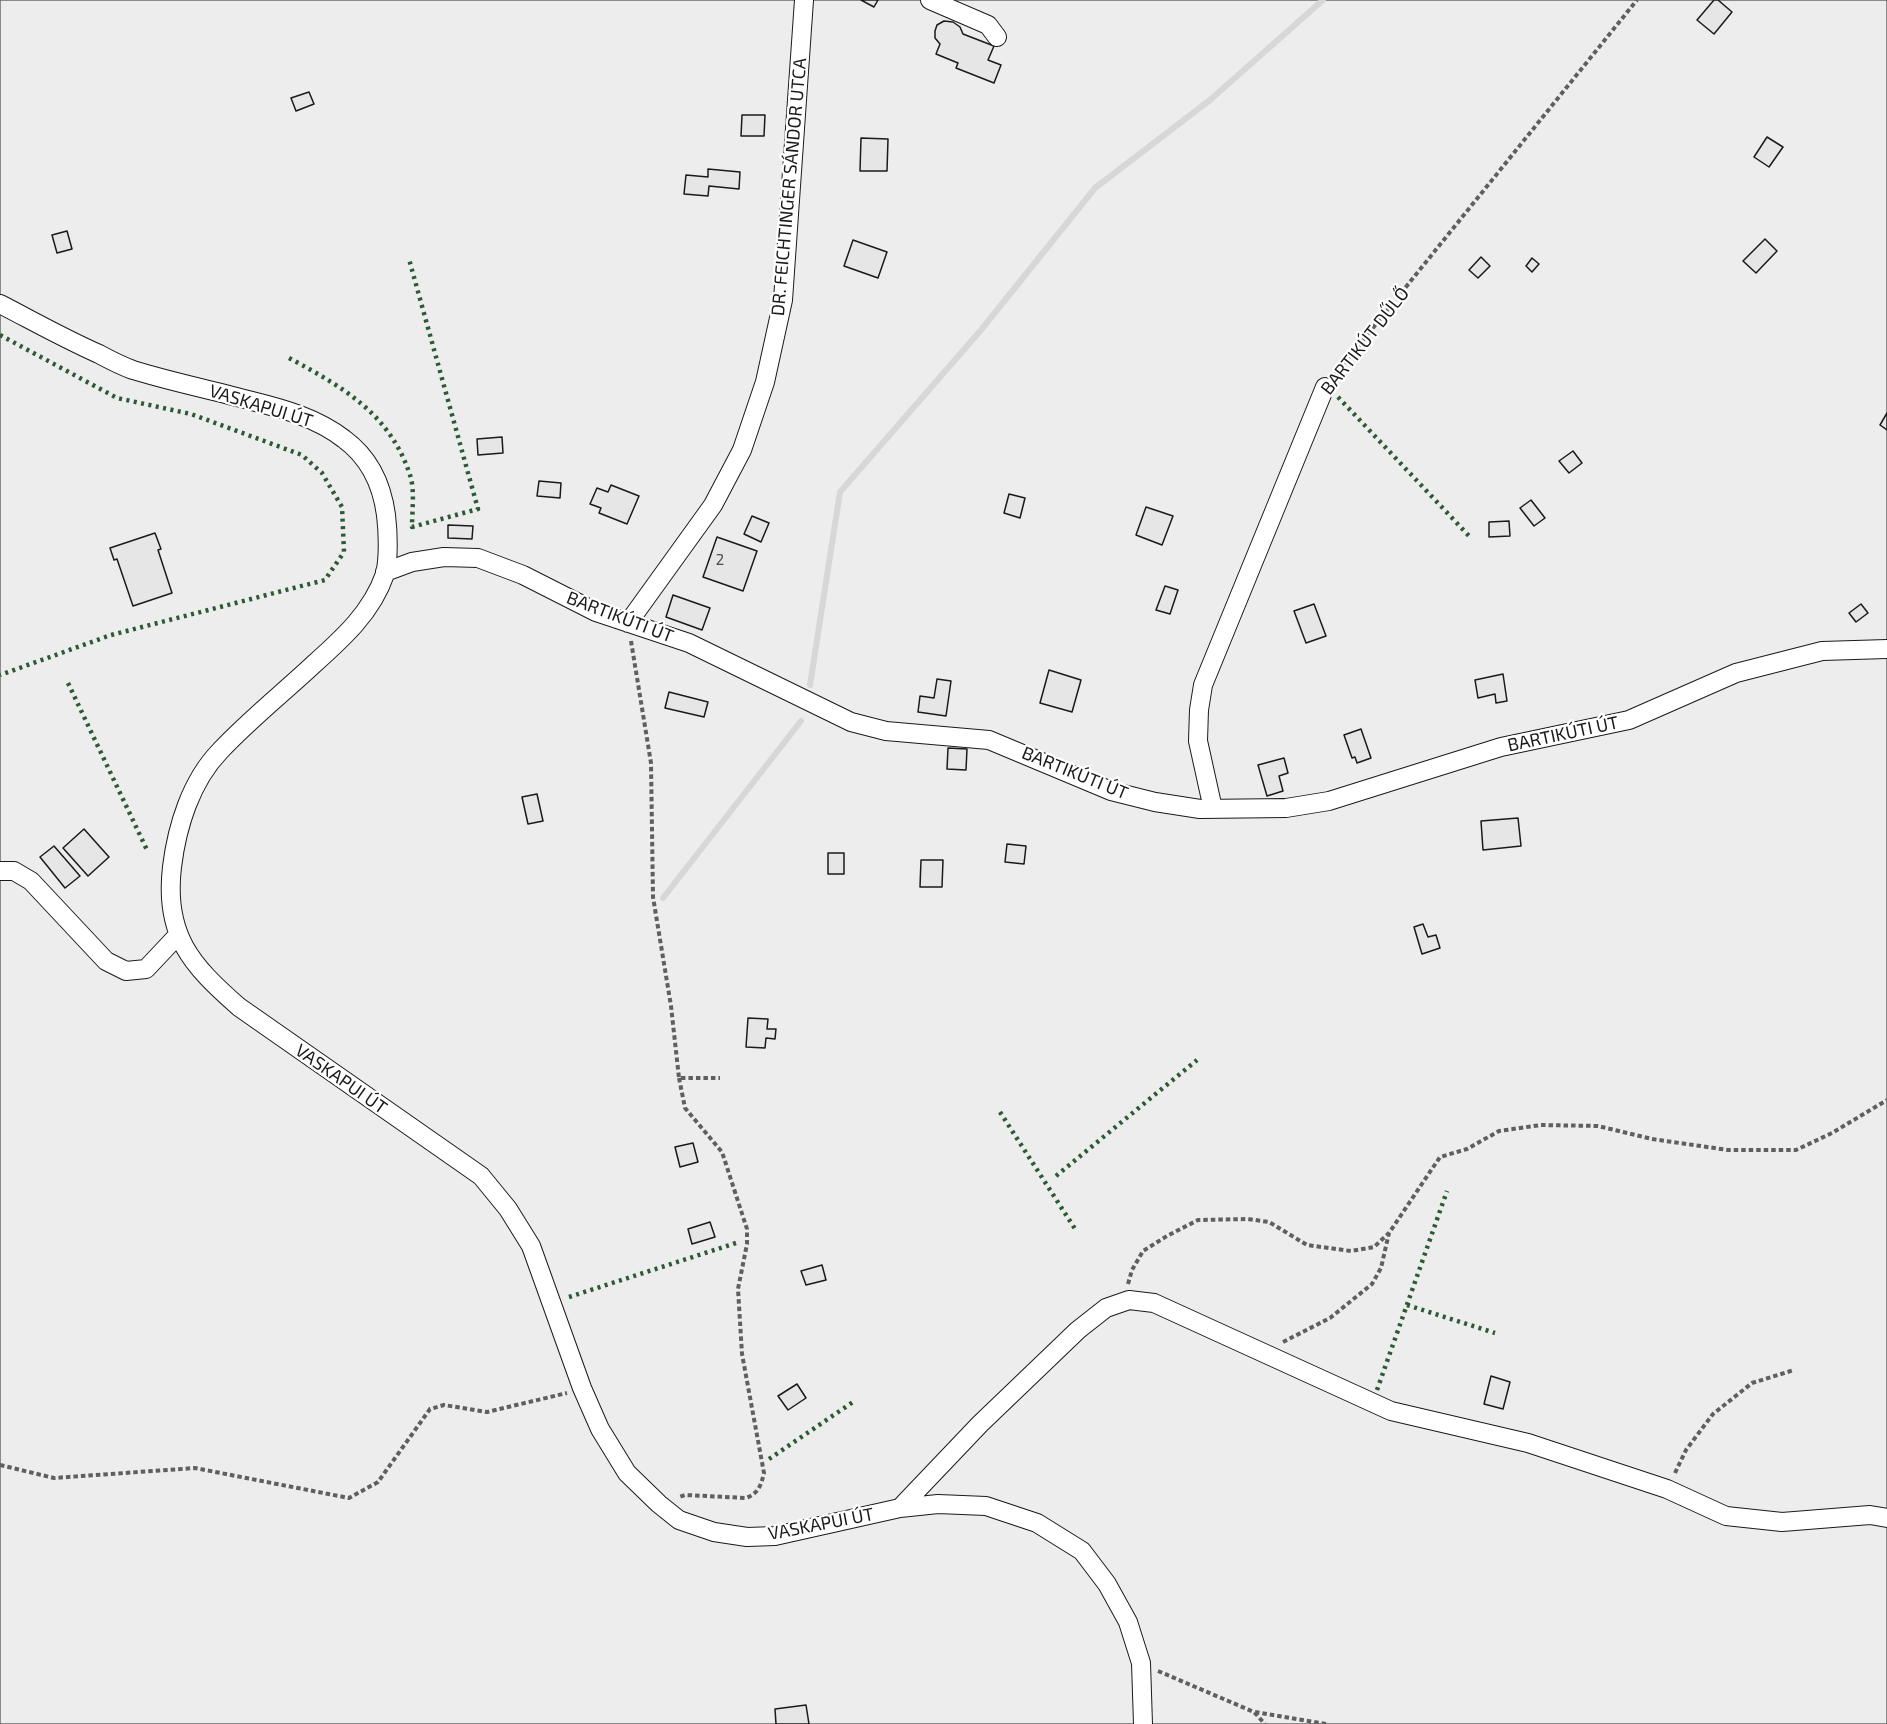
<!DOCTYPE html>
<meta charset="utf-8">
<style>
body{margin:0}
canvas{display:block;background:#fff}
</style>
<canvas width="1887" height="1724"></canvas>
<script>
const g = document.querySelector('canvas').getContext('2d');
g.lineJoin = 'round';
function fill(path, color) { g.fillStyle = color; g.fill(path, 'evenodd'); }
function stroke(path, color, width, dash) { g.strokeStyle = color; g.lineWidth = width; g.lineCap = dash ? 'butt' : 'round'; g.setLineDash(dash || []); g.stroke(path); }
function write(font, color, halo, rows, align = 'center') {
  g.font = font + ' "Exo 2",sans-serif'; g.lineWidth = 4.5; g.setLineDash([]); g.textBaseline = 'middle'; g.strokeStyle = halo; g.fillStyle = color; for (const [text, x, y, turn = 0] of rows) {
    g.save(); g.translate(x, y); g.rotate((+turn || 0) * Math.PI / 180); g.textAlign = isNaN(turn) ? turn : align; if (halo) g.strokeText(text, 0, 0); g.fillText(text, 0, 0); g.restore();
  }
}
const built = new Path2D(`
 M0,0H1887V1724H0Z`);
const stream = new Path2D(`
 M810,685L840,492L981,330L1095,188L1210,100L1323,0
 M663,898L801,721`);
const building = new Path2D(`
 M861,0H878L874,7Z
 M1714,0H1718L1732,12L1714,34L1697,20Z
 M944,21L953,22L960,27L963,34L994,46L988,60L1001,65L994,83L956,68L958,63L936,54L940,44L935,38V31L937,25Z
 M309,92L314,104L296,111L291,98Z
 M742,115H765L764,136H741Z
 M1767,137L1783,147L1769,167L1754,157Z
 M861,138L888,139L887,171H860Z
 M708,169L740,172L739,189L709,186L708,196L684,194L686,175L708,177Z
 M67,231L72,249L57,253L52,235Z
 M1765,239L1777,251L1756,273L1743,261Z
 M853,240L887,252L878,278L844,266Z
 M1481,257L1490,266L1478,278L1469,270Z
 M1532,258L1539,264L1532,272L1526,266Z
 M1887,413V430L1880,425Z
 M502,437L503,453L478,455L477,439Z
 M1573,451L1582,463L1569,473L1559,461Z
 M539,481L561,483L560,498L537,496Z
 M611,485L639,496L627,524L599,513L601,508L590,504L597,488L608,492Z
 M1009,494L1025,498L1020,518L1004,513Z
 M1531,500L1545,518L1534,526L1520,508Z
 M1146,507L1173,516L1162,545L1136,535Z
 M752,516L769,523L761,542L744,534Z
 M1509,521L1510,536L1489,537V522Z
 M448,525L473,526L472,539L448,538Z
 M155,533L161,549L158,550L172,593L133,606L117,559L114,560L110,548Z
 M717,537L757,551L743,591L703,577Z
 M1165,586L1178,590L1170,614L1156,610Z
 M673,595L710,608L702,630L666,617Z
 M1314,604L1326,636L1306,643L1294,611Z
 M1861,604L1868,613L1856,622L1849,613Z
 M1049,670L1081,680L1072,712L1040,703Z
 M1503,674L1507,701L1496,703L1495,694L1478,698L1475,680Z
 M937,679L951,681L946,716L918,712L920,696L934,698Z
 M669,692L708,702L704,717L665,708Z
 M1361,729L1371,758L1357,763L1355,757L1352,758L1344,735Z
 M948,748L967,749L966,770L947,769Z
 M1284,758L1288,773L1279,776L1283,791L1267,796L1258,765Z
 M537,794L543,821L528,824L522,797Z
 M1518,818L1521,846L1483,850L1481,821Z
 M84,829L109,857L88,876L63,848Z
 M1007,844L1026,846L1024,864L1005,862Z
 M54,846L80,876L65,888L40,857Z
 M828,853H844V874H828Z
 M921,860H943L942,887H920Z
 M1423,924L1428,937L1436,935L1440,948L1422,954L1414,927Z
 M748,1018L768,1019L767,1029H776L775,1039L766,1038L765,1048L746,1047Z
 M693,1143L698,1162L680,1167L675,1147Z
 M710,1222L715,1237L692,1244L688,1229Z
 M822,1265L826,1280L806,1285L801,1271Z
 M1491,1376L1510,1382L1503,1409L1484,1404Z
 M797,1384L806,1398L788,1410L778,1396Z
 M806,1705L809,1724H776L775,1709Z`);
const path = new Path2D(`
 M1335,375L1637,0
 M631,641L651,763L653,897L671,1006L679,1078H720
 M679,1078L685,1108L722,1152L747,1229V1244L738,1289L742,1354L764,1473C761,1485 759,1493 746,1498L685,1495L679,1497
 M1128,1284L1132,1270L1143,1251L1167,1236L1198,1220L1248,1219L1269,1222L1307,1245L1351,1251L1374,1247L1389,1233L1440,1157L1467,1149L1499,1131L1541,1125L1598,1126L1652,1139L1728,1150H1796L1832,1133L1887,1100
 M1283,1342L1330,1318L1372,1284L1381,1268L1389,1233
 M0,1465L54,1478L195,1468L349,1498L378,1482L430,1409L444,1405L487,1412L567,1393
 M1675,1473L1686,1450L1713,1414L1752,1383L1794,1370
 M1158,1671L1254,1712L1265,1724
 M1255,1712L1326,1724`);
const street = new Path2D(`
 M930,0L988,25L997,37
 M0,304C33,321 65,339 99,354C110,360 122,366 133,370C172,382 212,390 252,401C284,409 317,418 344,439C370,458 382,485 386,515C388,531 389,558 385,574C372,612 343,638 314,664C283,693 249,720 220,751C191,781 177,826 172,867C164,935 191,965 239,1007L481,1176L508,1209L531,1246L582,1388L600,1429L627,1473L659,1504L679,1520L714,1532L747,1537L775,1536L900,1508L938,1504L986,1506L1037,1523L1082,1551L1107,1584L1128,1622L1141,1663L1143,1724
 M385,572L412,562L444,557L478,558L523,575L596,612L689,643L851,722L886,731L989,740L1111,791L1155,802L1200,809L1286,808L1329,801L1501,747L1629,720L1736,673L1822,651L1887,649
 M628,623L713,505L742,450L765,382L783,300L804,0
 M1213,809L1198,741L1199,710L1203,685L1325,387
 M0,871H14L31,881L106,961L126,971L146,969L178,935
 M900,1508L980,1424L1078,1330L1106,1308L1129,1300L1154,1303L1391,1411L1528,1443L1667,1489L1726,1516L1782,1522L1870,1515L1887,1518`);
const hedge = new Path2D(`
 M0,335L117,398L191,414L302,455L322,473L342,507L344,552L325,580L111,635L0,675
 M289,358C343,387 390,414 410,475C415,490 412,511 412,527L478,509L409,259
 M1338,397L1470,537
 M68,683L147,850
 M1000,1112L1077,1232
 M1056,1176L1197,1060
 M569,1297L736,1243
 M1407,1305L1495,1333
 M1377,1390L1447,1191
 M769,1459L853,1402`);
const numberNames = [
 ["2",720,560]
];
const streetNames = [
 ["DR. FEICHTINGER SÁNDOR UTCA",789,187,-85],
 ["BARTIKÚT DŰLŐ",1365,341,-52],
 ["VASKAPUI ÚT",261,406,17],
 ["BARTIKÚTI ÚT",620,617,21],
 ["BARTIKÚTI ÚT",1563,734,-12],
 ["BARTIKÚTI ÚT",1075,773,22],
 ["VASKAPUI ÚT",341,1079,35],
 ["VASKAPUI ÚT",821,1524,-11]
];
fill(built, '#ededed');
stroke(built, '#6a6a6a', 1.5);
stroke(stream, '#d7d7d7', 6);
fill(building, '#e6e6e6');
stroke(building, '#1a1a1a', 1.5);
stroke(street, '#1a1a1a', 20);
stroke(path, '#5f5f5f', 4, [4.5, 3]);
stroke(street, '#fff', 18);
stroke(hedge, '#2b5a34', 4.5, [3, 4.5]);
write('15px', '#4d4d4d', null, numberNames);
write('18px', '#1a1a1a', '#fff', streetNames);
</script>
